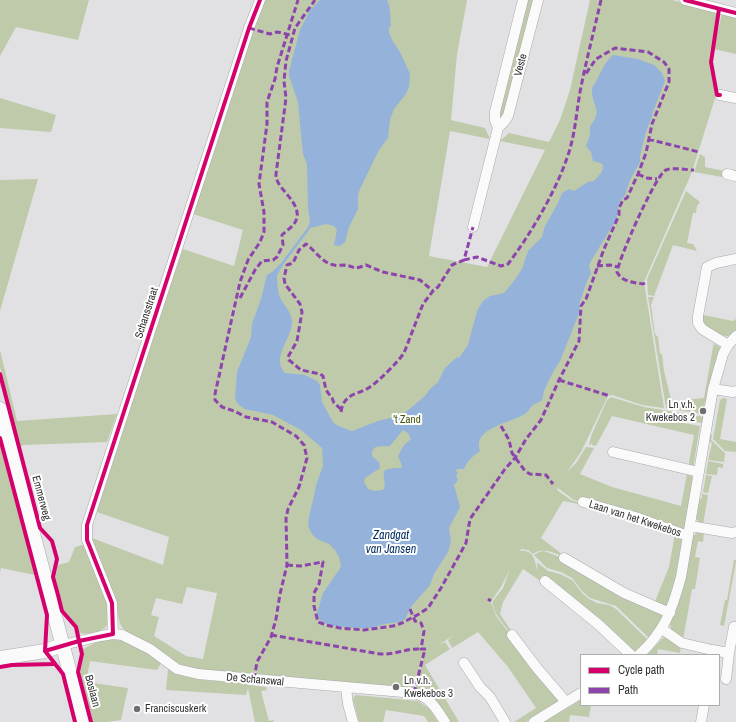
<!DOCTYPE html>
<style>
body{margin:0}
#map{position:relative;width:736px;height:722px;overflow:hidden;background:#e1e1e3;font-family:"Archivo Narrow",sans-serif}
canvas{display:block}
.legend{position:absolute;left:580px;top:654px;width:140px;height:52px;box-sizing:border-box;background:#fff;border:1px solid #adadad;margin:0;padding:5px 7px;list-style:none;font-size:12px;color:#323233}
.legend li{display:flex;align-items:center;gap:8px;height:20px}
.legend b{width:20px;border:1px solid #adadad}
</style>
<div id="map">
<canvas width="736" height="722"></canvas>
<ul class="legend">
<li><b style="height:5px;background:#d6006c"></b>Cycle path</li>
<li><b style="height:5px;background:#8e44ad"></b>Path</li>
</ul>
</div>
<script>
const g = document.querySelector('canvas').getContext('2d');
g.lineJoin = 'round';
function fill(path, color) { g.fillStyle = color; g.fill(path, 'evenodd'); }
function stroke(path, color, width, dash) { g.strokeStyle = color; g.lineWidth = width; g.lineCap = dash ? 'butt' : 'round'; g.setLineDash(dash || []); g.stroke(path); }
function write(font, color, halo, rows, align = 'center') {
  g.font = font + ' "Archivo Narrow",sans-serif'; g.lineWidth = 4; g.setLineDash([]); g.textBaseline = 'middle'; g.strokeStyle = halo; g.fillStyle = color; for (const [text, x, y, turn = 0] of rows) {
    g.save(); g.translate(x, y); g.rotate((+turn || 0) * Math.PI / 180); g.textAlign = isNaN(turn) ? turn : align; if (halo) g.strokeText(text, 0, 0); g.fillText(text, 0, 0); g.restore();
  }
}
const green = new Path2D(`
 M0,0H89L78,40L16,27L0,56Z
 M263,0H467L457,54L451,120L485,128L490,139L450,131L429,256L487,267L545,150L500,141L509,133L549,142L560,120L570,90L590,0H672L715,11L717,14L709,59L716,95L692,172L644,282L664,408L642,405L612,395L608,396L581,452L567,472L576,463L586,447L594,448L580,474L612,487L681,506L687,474L693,477L684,530L574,500L558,488L557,490L571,500L580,503L579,504L563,501L541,538L563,555V557C552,552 543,547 533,554L528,550L521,549L520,551C540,549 532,571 544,580L542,582L523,569L503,602L500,614L512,632L510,633L496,614L492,602L503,588L510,569L501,587L490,603L492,604L496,616L561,700L540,712V713L526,722H514L536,708L508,667L478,632L452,648L448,640L454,635L437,646L445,642L450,649L425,665L459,722H449L415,690L424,654L423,655L413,690V688L256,676V672H254L252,676C224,673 196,673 170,660V657L126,631C118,625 119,618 117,609C111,584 100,562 92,538L163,565L169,537L94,511L183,249L234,266L243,230L193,214ZM187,587L217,593L203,659L186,656L154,636L159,617L151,615L156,598L182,604Z
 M525,0H535L508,108L501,118L498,114Z
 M722,13L736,16V54L714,49Z
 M0,98L56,115L51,132L0,128Z
 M700,154L705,157V167L724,171L722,177L694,172Z
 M38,179L0,311V180Z
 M686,191L700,202L697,206L696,213H693L687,243L693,244L697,251L673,245L654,296L648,295L647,279Z
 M648,297H654L651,305L655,334L658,337L660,354H662L664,371L671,399L677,401L704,398L713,347L714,344L720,347L719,353L712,373L707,401H705L703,414L694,413L695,409L691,408L690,412L666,408Z
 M703,315L733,321L736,319V330L728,336C720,336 706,329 703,322C703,321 703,316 703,315Z
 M0,350L17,421L117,414L107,442L23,445L20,447L0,367Z
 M611,397L644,407L704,417L703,423L684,420L685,416L679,415L678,422L700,426L693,468H688L694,435L612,416L596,446L592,445V442L591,445L589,444L592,434L607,400Z
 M723,398L727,399L720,439L736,442V452L725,451L713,439L720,400Z
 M710,435H712L711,440L725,453L724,462L708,460L712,443L709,441Z
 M0,444L35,575L1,568L0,572Z
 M708,461L723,464V468L718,467L717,475L706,474Z
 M706,475L712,476L708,493L703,492Z
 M702,494L708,495L703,525L699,523L696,518L698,501L702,498Z
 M698,531L704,532L703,542L698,541L695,557L700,558L695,589H692L683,640L672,632L670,624L680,596L693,537Z
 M675,534L682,539L675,581L667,607L654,604L669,567Z
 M86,544L108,598V623C103,634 89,634 79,633L76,626L64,610L55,579L58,565L69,562L75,547Z
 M544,551L562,558L662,612L664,616L649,638L616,606L590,598L582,591L572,578L561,572L547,568L534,555L539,552Z
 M734,560H736V562L724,626L720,625L725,600H727Z
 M537,563H538L548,571L560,574L572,580L582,593L589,599L597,603L609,605L616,609L648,640L635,654L542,578L538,572Z
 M663,638H666L681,646L680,653L658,649L657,655H647Z
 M113,639C129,639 148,653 161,663L157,670L90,661L86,682L128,688L121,720L106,722H93L80,674L84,655L83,649L101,640Z
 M168,669C186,682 226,681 248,683V685L266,687L267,690L261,691L269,721L274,720L273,722H255L248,688L246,695L166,690Z
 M356,695L418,701L430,709L438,722H428L424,716L386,710L383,722H359L353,700L354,697Z
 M581,700V705H591L589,717L570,715L569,722H543Z`);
const water = new Path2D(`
 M320,0H387C391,8 390,17 391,26L389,28V32L392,40L400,52L410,74L409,87L406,94L394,109L390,120L388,138L379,150L360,189L358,195V209L349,227L345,242L340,246L334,245L337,230L334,226L326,224L310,228L308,227L310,222L308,208L307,164L303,154L301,135L298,102L289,76V71L300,30L310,10Z
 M613,55L638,59L654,65L662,73L665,81L653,112L651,119L646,132L640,156V162L630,180L625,195L619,203L616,220L591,261L589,266L591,273L587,281L579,305L580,311L560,361L553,372L544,391L542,400C540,402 537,403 534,404C530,407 528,413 523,415C510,423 472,428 480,451C474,455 466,462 464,469H457L456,471L458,473L456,476L458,480L454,485L460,507L449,528L451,542L448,552L434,574L430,585L411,607L405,619L400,622L384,624L372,628H355L334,626L324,623L319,619L317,613L323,593L339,570L341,566L339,557L335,550L329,544L317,539L312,534L308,526L309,517L317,482L323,466L322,448L301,430L273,415L245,409L238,404L235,399L237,372L251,337L252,324L261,299L267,275L272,272L280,264L283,265C281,269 278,272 277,276C277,279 278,291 279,295C282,304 293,312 292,323C291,339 271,358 285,373L305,375L317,381L320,385L322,402L333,422L338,426L352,431L378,421L398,416L406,412L425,396L430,389L438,382L445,368L457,357L459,358L468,345L477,311L483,301L490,296L504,293L514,281L522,269L528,251L542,237L545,226L558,203L562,193L569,189L574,191L588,182L594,181C597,178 606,169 602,164C600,162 595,162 593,161L591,152L586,146L590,135V126C604,110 591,106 592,88C600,77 603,63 613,55ZM403,430L408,433L411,439L404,445L398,456L402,466L401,468H394L385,470C381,477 388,483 383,490L374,491L368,489L364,482L365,478L377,470L380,469L379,462L372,456C371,443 382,447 390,446Z`);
const stream = new Path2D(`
 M282,264L309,228`);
const street = new Path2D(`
 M685,0L736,13
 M720,95L736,98
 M498,128L503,123L508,116L538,0
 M727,174L736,176
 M473,227L498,128L495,120V112L523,0
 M728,345L702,329L698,323V316L707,267L716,263L736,259
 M713,389L733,392L736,391
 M613,452L699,472
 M583,502L635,517L688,536
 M690,526L732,533L736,532
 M564,558L624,593L670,613
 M545,581L599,625L631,655
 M662,629L682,643L712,650
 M113,634L112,603L87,540V525L249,28L260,0
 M512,635L537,668L566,702
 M63,645L101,636L113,634L122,635L150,649L177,669L198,674L414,693C430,697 436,708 445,722
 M639,655C665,631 672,610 681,577L713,389L723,354L728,345L736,336
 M712,655V650L729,653L734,627H736
 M464,663L480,687L490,697L505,722
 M726,679L729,653
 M346,688L348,704L353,722
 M534,722L581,693
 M701,722L704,705`);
const secondary = new Path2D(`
 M0,409L83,722
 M0,658L45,651L63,645`);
const quiet = new Path2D(`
 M249,28L270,34L277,32L291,35
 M648,139L699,152
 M638,174L646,178L657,179
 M464,260L477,257L501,266L508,264C530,235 555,193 567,158C575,136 576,115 580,92C586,61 594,31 601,0
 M597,266L610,265L618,267
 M645,283L643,284C632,282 622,282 617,272C619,258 656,174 666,170C673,167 686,170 694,170
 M240,298L255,270L262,261L273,260L277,257L283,245L282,235C286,231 291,228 294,224C306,207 281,192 277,180C276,178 276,176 276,174L286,98L284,81L286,61L295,28L315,0
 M559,380L610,396
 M341,409L334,403L332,398L326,390L323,376L320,374L301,370L289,360L288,357L297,341L302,312L300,304L285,284L284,278L287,265L293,263L299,250L306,244C316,251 322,263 334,265C337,266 341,265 344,265C356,266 351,271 366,265L383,272L420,280L433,291
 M341,412C344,392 359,395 370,387C380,380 397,363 404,353L423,304L433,291L438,287L452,265L464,260L473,227
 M501,426L509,440L512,453L525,471L530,474L546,475L553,484
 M287,565L300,566L323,562L319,584L314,593V606L318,622L326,625L340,628L364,630L393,626L402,623L419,614L428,608L441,588L466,543L470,519L505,469L515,458L526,439L541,420L559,380L579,341L581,306L586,299L604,249L619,215V208L623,200L627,198L638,174L646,153L652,124L669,82V69L664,62L648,52L615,48L596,59L585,75
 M488,599L491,601
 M410,609L415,621L421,623L424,631L421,649H427
 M271,635L380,654C394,655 407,648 421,649
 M254,679L257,662L271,637L276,619L280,594L287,565L286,518L288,509L299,487L307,458L304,445L296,436L272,422L246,417L234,411L222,407L215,400V394L240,282L248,260L260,242L264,232V212L259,184L267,124V102L275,79L277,67L298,0
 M414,693L425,649`);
const cycleway = new Path2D(`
 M685,0L736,13
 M719,9L711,62L717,95H720
 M0,374L40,528L52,541L57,559L53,577L58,595L62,611L76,627L79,641L82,654L78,672L91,722
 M0,438L47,615L45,651
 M45,651L79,641L113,634L112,603L87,540V525L249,28L260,0
 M45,651L63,674L75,722
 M0,667L12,665L54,664`);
const markers = [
 [703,411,4,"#6f6f71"],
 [396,687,4,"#6f6f71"],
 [137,709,4,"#6f6f71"]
];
const streetNames = [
 ["Veste",521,65,-75],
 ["Schansstraat",147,313,-72],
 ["Emmerweg",41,498,75],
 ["Laan van het Kwekebos",635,519,18],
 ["De Schanswal",255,680,5],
 ["Boslaan",92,691,75]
];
const poiNames = [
 ["Ln v.h.",695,405,"right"],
 ["Kwekebos 2",695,418,"right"],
 ["Ln v.h.",404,681],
 ["Kwekebos 3",404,694],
 ["Franciscuskerk",145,709]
];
const parkNames = [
 ["'t Zand",407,420]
];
const waterNames = [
 ["Zandgat",391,536],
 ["van Jansen",391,550]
];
fill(green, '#becaaa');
fill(water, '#95b3da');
stroke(stream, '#95b3da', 2.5);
stroke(street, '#a9a9ab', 11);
stroke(secondary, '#a9a9ab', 15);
stroke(street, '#fafafb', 10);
stroke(secondary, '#fafafb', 14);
stroke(quiet, '#8e44ad', 3, [6, 3]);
stroke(cycleway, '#d6006c', 4);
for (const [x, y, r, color] of markers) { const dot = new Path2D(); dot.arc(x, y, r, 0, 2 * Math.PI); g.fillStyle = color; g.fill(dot); stroke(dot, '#fff', 1.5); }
write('11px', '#323233', '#fff', streetNames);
write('11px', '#323233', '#fff', poiNames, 'left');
write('11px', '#42560a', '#fff', parkNames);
write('italic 12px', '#012d5e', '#fff', waterNames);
</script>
